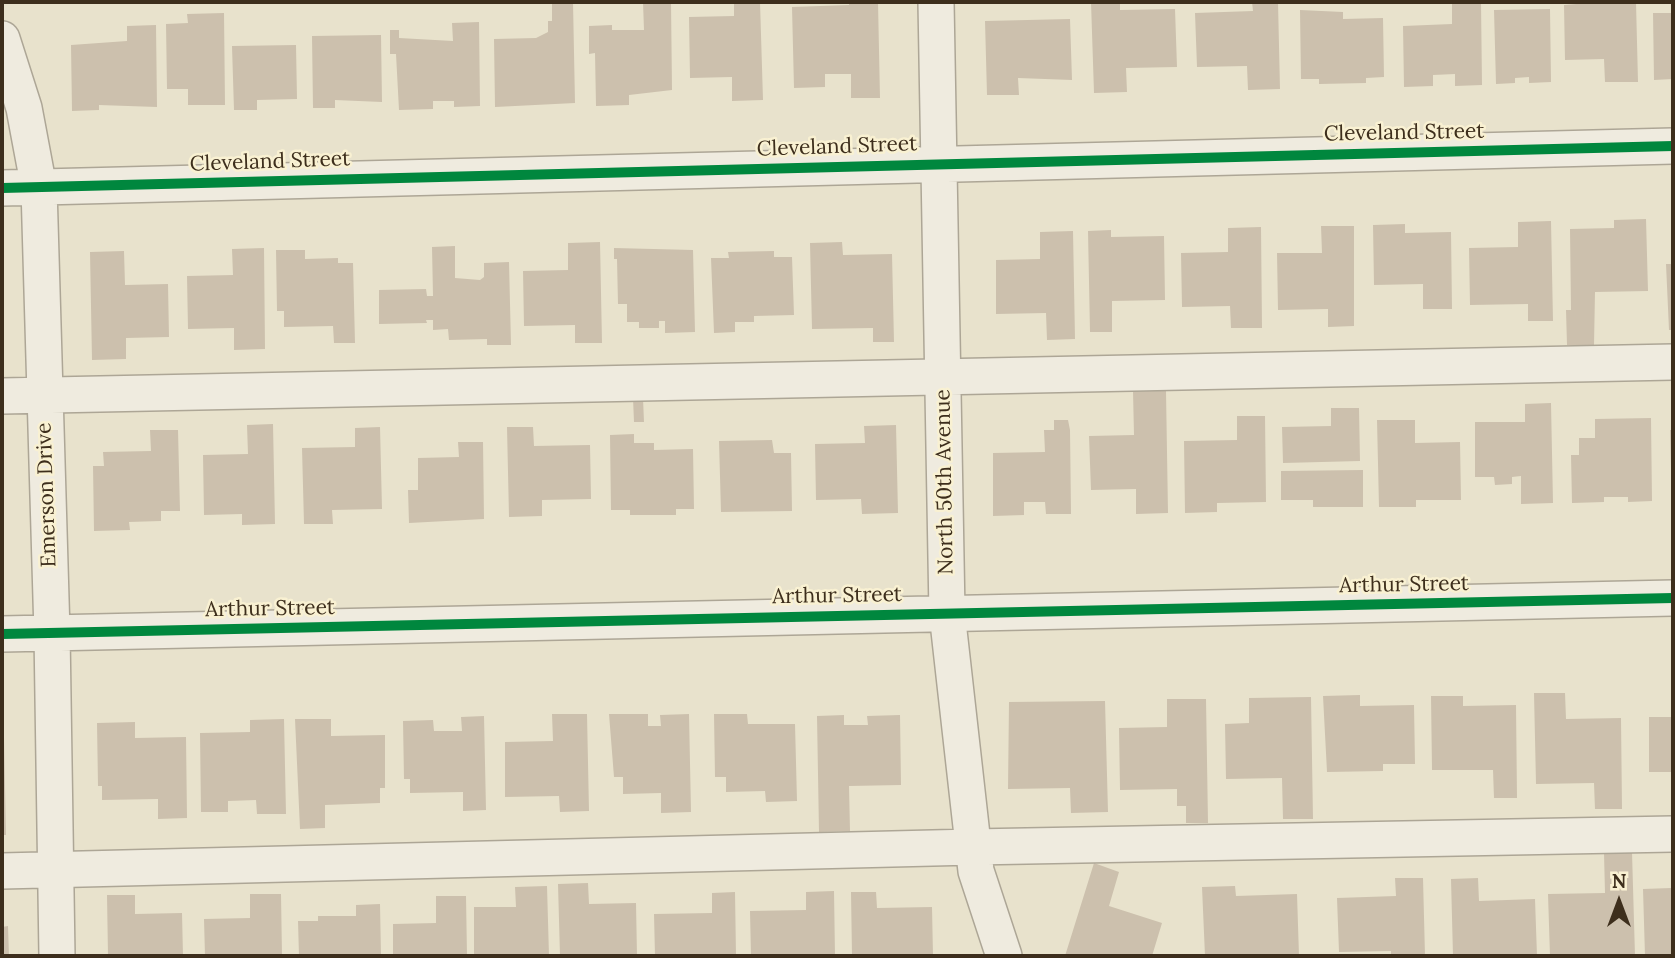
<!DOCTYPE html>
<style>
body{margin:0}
#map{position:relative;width:1675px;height:958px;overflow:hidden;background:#e8e2cc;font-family:Lora,serif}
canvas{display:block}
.frame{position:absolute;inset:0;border:4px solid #3d2e1c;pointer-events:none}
.north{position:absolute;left:1584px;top:867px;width:70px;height:70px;-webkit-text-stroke:5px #f9f1d2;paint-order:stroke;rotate:0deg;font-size:19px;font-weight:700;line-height:28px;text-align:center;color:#3d2e1c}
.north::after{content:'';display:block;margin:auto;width:24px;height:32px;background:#3d2e1c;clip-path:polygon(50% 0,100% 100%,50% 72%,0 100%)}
</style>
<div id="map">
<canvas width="1675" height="958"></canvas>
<div class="frame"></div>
<div class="north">N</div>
</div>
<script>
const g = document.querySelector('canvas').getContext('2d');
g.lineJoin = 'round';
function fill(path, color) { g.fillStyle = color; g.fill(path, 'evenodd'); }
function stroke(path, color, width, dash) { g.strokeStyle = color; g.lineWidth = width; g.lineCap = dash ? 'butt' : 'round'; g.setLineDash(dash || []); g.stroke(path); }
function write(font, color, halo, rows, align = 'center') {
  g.font = font + ' Lora,serif'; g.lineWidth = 5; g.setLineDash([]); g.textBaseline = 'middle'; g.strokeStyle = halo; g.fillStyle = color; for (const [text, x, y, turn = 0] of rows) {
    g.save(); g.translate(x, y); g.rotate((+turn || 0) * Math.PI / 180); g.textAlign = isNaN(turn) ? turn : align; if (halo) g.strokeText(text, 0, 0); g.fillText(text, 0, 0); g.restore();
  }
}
const building = new Path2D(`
 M552,2H573L575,103L495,107L494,39L536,38L548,32V21H552Z
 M643,2H671L672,90L629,95V105L596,106L595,53L589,54V26L612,25V30H644Z
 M734,2H760L763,100L732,101V77L690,78L689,17L734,16Z
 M849,2H878L880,98H851V74H825V87L794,88L792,7L849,5Z
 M1091,2H1120V10L1175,9L1177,67L1126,68L1127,92L1094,93Z
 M1252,2H1278L1280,89L1248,90L1247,66L1197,67L1195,13L1253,11Z
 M1452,2H1481L1482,85L1455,86V74L1433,75V86L1404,87L1403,26L1452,24Z
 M1601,2H1636L1638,82H1605L1604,59L1565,60L1564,5Z
 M1550,9L1551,82L1529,83V77L1515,78V83L1496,84L1494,10Z
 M1300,10L1343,12V19L1383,18L1384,77L1366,78V83L1319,84V79H1301Z
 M224,13L225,105H188V89H167L166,24L188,23L187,14Z
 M1653,13H1673V79L1654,80Z
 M1070,19L1072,80L1018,78L1019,95H987L985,21Z
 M479,22L480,106L454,107V101H433V109L399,110L396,54H390V30H399V38L453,41L452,23Z
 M156,25L157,107L99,105V110L72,111L71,45L127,41V26Z
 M381,35L382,102L335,100V108H313L312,36Z
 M296,45L297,99L257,100V110H234L232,46Z
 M1646,219L1648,291L1595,292L1594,345H1567L1566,310H1571L1570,229L1614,228V220Z
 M1551,221L1553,321H1528V304L1470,305L1469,248L1518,247V222Z
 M1405,224V233L1451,232L1452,309H1423V284L1374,285L1373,225Z
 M1321,226H1354V326L1328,327V309L1278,310L1277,253H1322Z
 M1261,227L1262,328H1231L1230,306L1182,307L1181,253L1228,252V228Z
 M1111,230V237L1164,236L1165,300L1112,301V332H1090L1088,231Z
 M1073,231L1075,339L1047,340L1046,313L996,314V260L1040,259V232Z
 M600,242L602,343H575V325L524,326L523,271L568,270V243Z
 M842,242L843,255L892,254L894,342H873V328L812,329L810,243Z
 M455,246V278L480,280L484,277V263L509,262L511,345H487V339L449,340L448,329L433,330V320H426L427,323L379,324V290L426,289L427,296H433L432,247Z
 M264,248L265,349L234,350V328L188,329L187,276L233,275L232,249Z
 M614,248L693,250L695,332L665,333V321H659V328H639V322H627V304H618L617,259H614Z
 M276,250H305V259L338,258V263H353L355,343H334L333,326L284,327V311H277Z
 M124,251L125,285L168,284L169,337L126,338V359L92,360L90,252Z
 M774,251V257H792L794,315L754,316V322H735V332L714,333L711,258H729L728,252Z
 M1666,264H1673V330H1669Z
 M1133,391H1166L1168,513L1136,514V489L1091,490L1089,436L1134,435Z
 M633,398H643L644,422H634Z
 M1551,403L1553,503L1521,504V476L1512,477V484L1495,485L1494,477H1475V422H1525V404Z
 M1331,408H1359L1360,461L1283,463L1282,427L1331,426Z
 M1237,416H1265L1266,502L1217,503V512L1185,513L1184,441L1237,440Z
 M1651,418L1652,501L1628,502V497H1604V502L1572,503L1571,455H1579V438H1595V419Z
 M1054,420H1068L1070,430L1071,514H1046L1045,502H1024V515L993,516V453L1045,452L1044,430H1054Z
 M1377,420H1415V443L1460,442L1461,500H1416V507H1379Z
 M273,424L275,524L242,525V514L204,515L203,455L248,454L247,425Z
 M896,425L898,513L862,514L861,499L816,500L815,444L865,443L864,426Z
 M380,427L382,509L332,510L333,524H304L302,448L355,447V428Z
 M507,427H533L534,446L590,445L591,499L542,500V516L509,517Z
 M150,430H178L180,511H161V521L129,522L130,530L94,531L93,466H104L103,452L151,451Z
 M1670,430H1673V469H1671Z
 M634,434V443H654V450L693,449L694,509H676V515H630V510H611L610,435Z
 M772,440L774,453H791L792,511L721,512L719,441Z
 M458,442H483L484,519L409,523L408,490H418V458L459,457Z
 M1363,470V507H1313V500H1281V471Z
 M1534,693H1565L1566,719L1621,718L1622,809H1595L1594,783L1536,784Z
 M1360,695V706L1414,705L1415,764H1383V771L1327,772L1323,696Z
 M1431,696H1463V706L1516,705L1517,798H1494L1493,770H1432Z
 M1311,697L1313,819H1283L1282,778L1226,779L1225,724L1249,723V698Z
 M1167,699H1206L1208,823H1186V806H1177V789L1120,790L1119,728L1167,727Z
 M1105,701L1108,812L1071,813L1070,788L1008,789L1009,702Z
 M552,714H587L589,811L560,812L559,796L505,797V742L553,741Z
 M609,714H648V726H661L660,715L689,714L691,812L661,813V793L623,794V777H614Z
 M714,714H747L748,724H795L797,801L766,802L765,791L726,792V777H715Z
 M844,715V725H868L867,716L900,715L901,785L849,786L850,831L819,832L817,716Z
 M484,716L486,810L463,811V792L410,793V779H404L403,721L433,720L434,731H462L461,717Z
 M1649,717H1673V772H1649Z
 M284,719L286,814H257L256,800L228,801V812H201L200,733L250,732V720Z
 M295,719H331V736L385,735V788H380V803L325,805V828L300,829Z
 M135,722V738L186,737L187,818L158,819V799L102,800V786H98L97,723Z
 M2,737H4L6,835H2Z
 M1632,852L1635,956H1550L1548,894L1605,893L1604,853Z
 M1094,863L1119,872L1109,906L1162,923L1152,956H1065Z
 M1395,878H1423L1425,956H1391V951L1339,952L1337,898L1396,896Z
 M1478,878L1479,901L1535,899L1537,956H1453L1451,879Z
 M588,883L589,904L636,903L637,956H560L558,884Z
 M547,886L549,956H474V907H516L515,887Z
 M1235,886L1236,896L1297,894L1299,956H1205L1202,887Z
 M1671,888L1673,891V956H1645L1643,889Z
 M834,891L835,956H751L750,911L806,910V892Z
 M735,892L736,956H655L654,914L712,913V893Z
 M851,892H876L877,908L932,907L933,956H852Z
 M250,894H281L282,956H205L204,919L250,918Z
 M107,895H135V914L182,913L183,956H108Z
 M436,896H466L467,956H393V924L436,923Z
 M380,904L381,956H299L298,921H318V916H356V905Z
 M8,926L9,956H2V927Z`);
const minor = new Path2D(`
 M936,2L947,613L976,871L1004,956
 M2,39L24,108L39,188L52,633L57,956
 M2,188L1673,146
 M2,396L1673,362
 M2,634L1673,598
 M2,871L973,847L1673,834`);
const cycleway = new Path2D(`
 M2,188L1673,146
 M2,634L1673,598`);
const streetNames = [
 ["Cleveland Street",1404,133,-1],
 ["Cleveland Street",837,147,-2],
 ["Cleveland Street",270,162,-2],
 ["North 50th Avenue",945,482,-91],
 ["Emerson Drive",47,495,-92],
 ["Arthur Street",1404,585,-1],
 ["Arthur Street",837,596,-1],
 ["Arthur Street",270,609,-1]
];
fill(building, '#ccc0ad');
stroke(minor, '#ada696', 38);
stroke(minor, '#efebdf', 35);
stroke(cycleway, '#00873e', 10);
write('21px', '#3d2e1c', '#f9f1d2', streetNames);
</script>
